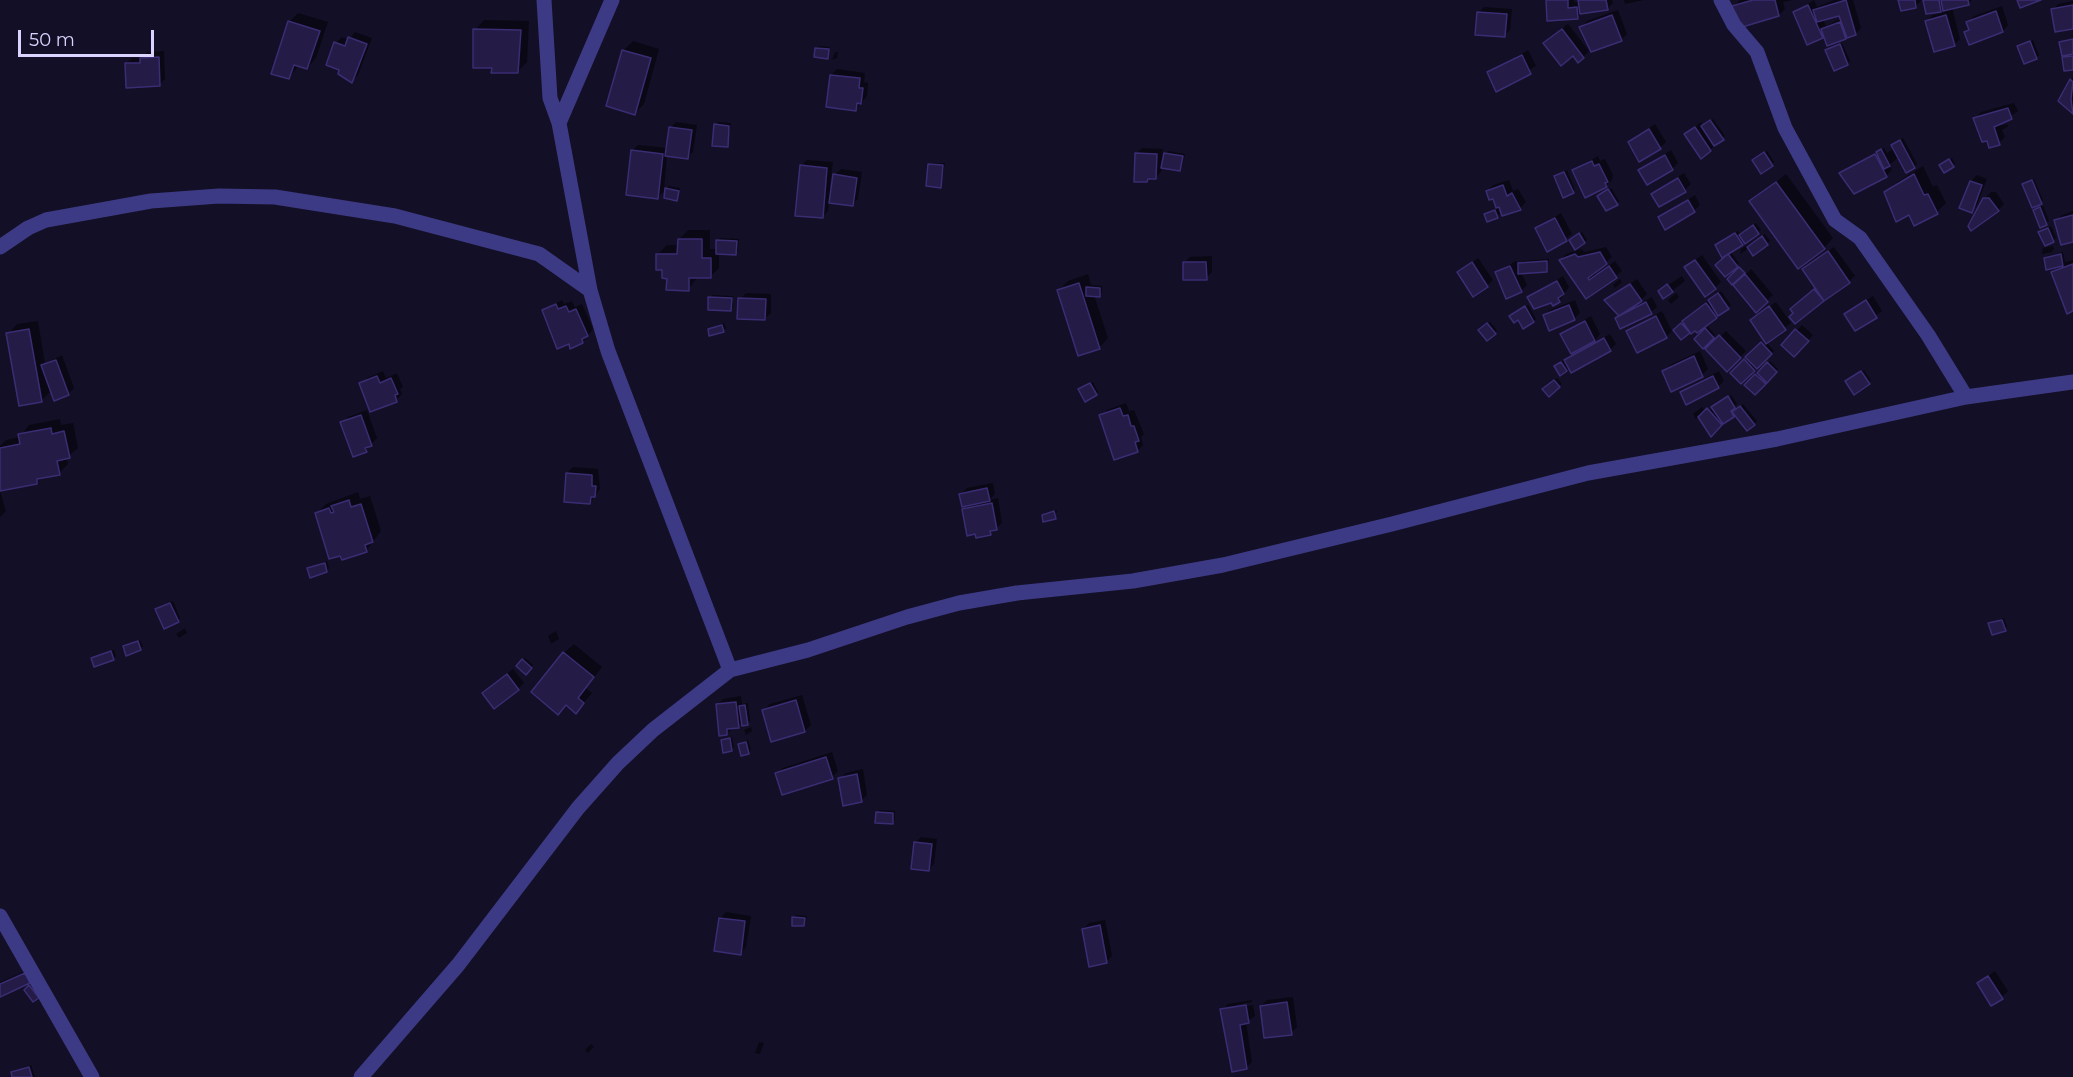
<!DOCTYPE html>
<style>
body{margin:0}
#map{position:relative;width:2073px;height:1077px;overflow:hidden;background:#130f26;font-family:Montserrat,sans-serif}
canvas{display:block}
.scale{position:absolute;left:18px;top:30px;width:136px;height:27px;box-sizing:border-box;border:3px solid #d9d4ff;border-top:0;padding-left:8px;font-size:18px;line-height:21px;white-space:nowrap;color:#d9d4ff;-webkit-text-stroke:4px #130f26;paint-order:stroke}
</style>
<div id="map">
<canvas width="2073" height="1077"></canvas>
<div class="scale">50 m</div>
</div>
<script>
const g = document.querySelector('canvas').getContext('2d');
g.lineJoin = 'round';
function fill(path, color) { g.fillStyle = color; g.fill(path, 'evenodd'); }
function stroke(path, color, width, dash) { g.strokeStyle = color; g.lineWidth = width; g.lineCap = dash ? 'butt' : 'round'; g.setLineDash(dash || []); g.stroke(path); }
const shadow = new Path2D(`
 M1547,0H1574V2L1612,0L1613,3L1607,9L1582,13L1577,18Z
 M1624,0H1644L1625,4Z
 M1740,0H1793L1783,2L1785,9L1779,15L1734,6Z
 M1814,0L1817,7L1834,0H1853L1861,28L1855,34L1828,44L1825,34L1822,37L1795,12ZM1840,14L1842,18L1826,26L1823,19Z
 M1900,0H1921V1L1915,7Z
 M1925,0H1972L1968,4L1952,7L1960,39L1954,45L1927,21L1933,15L1945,12L1944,7L1940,10Z
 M2073,1V27L2053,10L2058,4Z
 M2002,6L2008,25L2003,31L1966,33L1970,28L1968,22L1974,16Z
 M1484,7L1512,9L1510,30L1504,36L1478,13Z
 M1618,10L1627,34L1621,40L1581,27L1587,21Z
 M298,13L328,22L316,58L307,68L299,65L289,78V22Z
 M484,20L529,21L527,62L517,72L475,30Z
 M1568,24L1589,51L1583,57L1551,37Z
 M355,32L372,38L358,75L352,81L341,69L336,43L342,37L349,40Z
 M2073,38V68L2064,57L2068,53L2060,42Z
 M2033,40L2039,55L2036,58L2019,47Z
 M633,41L659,49L644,104L635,113L623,51Z
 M1842,43L1850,61L1847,64L1827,50Z
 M819,46L830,47L827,58L816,48Z
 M1528,50L1536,66L1497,89L1489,73Z
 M164,51L165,79L159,85L126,64L132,58H142L147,52Z
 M835,52H838L837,58L832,60Z
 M837,69L865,73L864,82L868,83L867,96L856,109L831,75Z
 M2073,77V112L2060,100Z
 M2014,103L2018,111L2000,123L2001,126L2007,124L2008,126L2002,130L2005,137L1999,143L1975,118L1981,112Z
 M1713,119L1725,136L1710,150L1686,134L1701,122L1703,126Z
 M676,122L697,125L693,152L687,158L667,155L664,191L658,197L632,151L638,145L668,148L670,128Z
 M718,122L731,123L727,146L716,125Z
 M1655,124L1666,142L1660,148L1629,142Z
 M1903,138L1917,164L1915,166L1907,171L1899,157L1889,165L1892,170L1886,176L1841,174L1884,148L1887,153L1894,148L1893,145L1895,143Z
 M1142,148L1163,149L1162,156L1168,151L1185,154L1182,167L1180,169L1162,166L1161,172L1155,178L1147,181L1136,154Z
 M1671,150L1678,163L1672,169L1640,170Z
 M1767,151L1774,162L1772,165L1757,157Z
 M1598,156L1600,161L1605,159L1613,175L1612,180L1606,186L1574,170Z
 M1952,158L1955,164L1953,166L1943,163Z
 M807,160L833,162L830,187L833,188L835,175L841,169L862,172L858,199L852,205L829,201L828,211L822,217L801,166Z
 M932,163H945L941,186L929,165Z
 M1923,166L1933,187L1937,185L1946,203L1937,212L1910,213L1886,192L1896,183Z
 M1567,170L1575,190L1573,192L1556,177Z
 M1684,173L1691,184L1685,190L1653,194Z
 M1786,174L1833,238L1824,248L1751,202Z
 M1977,175L1987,179L1977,205L1971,211V181Z
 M2034,179L2043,200L2041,203L2024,185Z
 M1509,180L1513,191L1518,189L1526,202L1520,208L1503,214L1500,205L1497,206L1500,214L1488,220L1486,215L1497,208L1493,197L1487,191L1493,185Z
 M669,186L680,188L676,199L667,189Z
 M1611,188L1619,201L1617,204L1601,193Z
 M1991,192H1996L2004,204L1998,210L1984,199Z
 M1695,195L1700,205L1694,211L1660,217Z
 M2043,206L2049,221L2041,226L2035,210Z
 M2073,211V240L2056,221L2062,215Z
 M1561,213L1572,234L1548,250L1537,228Z
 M1756,223L1761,230L1730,251L1739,263L1725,275L1717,265L1731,254L1723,256L1719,243L1738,231L1740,235Z
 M2051,226L2056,238L2053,241L2040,232Z
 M688,230H710V249H718L720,238L739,239L738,251L736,253H719V268L710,277H698L688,289L668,277L658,254L667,245H679V239Z
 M1582,232L1587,240L1575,248L1573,237Z
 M1765,234L1770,241L1767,244L1753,254L1749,248L1740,254L1741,249Z
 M2053,246L2054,249L2048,256L2063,252L2065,262L2073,260V310L2053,273L2061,265L2045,258L2052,252L2042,254L2043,248Z
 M1606,247L1612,257L1594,272L1596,275L1615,261L1622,271L1587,297L1561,260L1566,254L1581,249L1585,252Z
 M1834,247L1855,276L1796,322L1798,303L1817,287L1810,264Z
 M1702,255L1721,282L1715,288L1686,267Z
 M1212,256V272L1206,278L1184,263L1190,257Z
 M1478,258L1493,280L1487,286L1459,273Z
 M1549,259L1547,271L1521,272L1527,285L1521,291L1497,272L1516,261L1518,264L1522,261Z
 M1751,269L1773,295L1756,310L1741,279Z
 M1088,274L1091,285L1102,286V293L1094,295L1108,338L1099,348L1059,290L1068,281Z
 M1563,276L1569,287L1559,301L1543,306L1529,298Z
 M1682,276L1685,281L1672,291L1662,289Z
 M1620,279L1622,282L1615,288L1613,285Z
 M1637,279L1647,294L1634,307L1652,297L1657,307L1651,312L1617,318L1620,315L1606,300Z
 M1721,291L1731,305L1682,338L1675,330L1689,315Z
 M746,293L771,294V313L765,318L740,299Z
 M1676,293L1679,297L1671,304L1668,300Z
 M712,295L733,296V307L731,309L710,298Z
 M1873,296L1882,311L1855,329L1846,314Z
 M562,300L564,304L572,301L575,307L582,304L593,329L583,342H569L543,311Z
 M1575,300L1580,313L1574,319L1544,315L1550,310Z
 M1776,302L1791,323L1766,342L1774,351L1741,382L1732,373L1765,340L1758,314Z
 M1528,305L1536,319L1533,321L1514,313Z
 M1662,311L1672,331L1666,337L1628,332Z
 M1591,316L1600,334L1593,343L1610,334L1616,344L1610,350L1566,370L1558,364L1572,354L1562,334Z
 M38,321L45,364L62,355L74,388L68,394L52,390L41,401L8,334L17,324Z
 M1490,322L1497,330L1487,339L1480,330Z
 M724,323L726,328L723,331L709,329Z
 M1802,325L1813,335L1794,355L1783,345Z
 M1708,327L1715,335L1703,346L1696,339Z
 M1726,331L1746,351L1727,370L1707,349Z
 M1700,351L1708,369L1702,375L1672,390L1664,371L1670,365Z
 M1770,361L1778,369L1755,393L1746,385Z
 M1864,370L1871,381L1869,383L1850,379Z
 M383,371L386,378L397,373L403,387L400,389L402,394L396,400L361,384L367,378Z
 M1719,371L1724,381L1718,387L1682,393L1688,387Z
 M1557,378L1562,384L1549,395L1544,389Z
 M1093,382L1098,392L1096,394L1083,387Z
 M1731,395L1737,404L1732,408L1735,412L1743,404L1757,421L1748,429L1736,413L1711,435L1704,427L1706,424L1699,416L1696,419L1693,414L1702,407L1706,412L1712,409Z
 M1126,403L1129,411L1134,410L1144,434L1141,437L1143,445L1137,451L1101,416L1107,410Z
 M367,410L377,438L366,450L342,423L348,417Z
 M60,419L61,425L73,423L78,448L67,457L68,464L59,473L42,477L37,482L0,490V446L6,440L20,437L29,425Z
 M573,467L598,469L600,489L590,503L567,473Z
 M993,483L995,494L989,500L998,498L1002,523L990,533L963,510L969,504L961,494L967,488Z
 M0,491L6,511L0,517Z
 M358,492L360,499L370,496L381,531L366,551L317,513L326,504Z
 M1057,510L1055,518L1043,515L1046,512Z
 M327,561L329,568L327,571L309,569Z
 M173,601L180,618L178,621L160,607Z
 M2004,618L2007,627L2005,629L1990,624Z
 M185,628L187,633L179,638L176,634Z
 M556,631L559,639L551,644L548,636Z
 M140,640L143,646L140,649L125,647Z
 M574,644L602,667L586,688L592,693L576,712L564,653Z
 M114,650L116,656L113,659L93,658Z
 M525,658L533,665L526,673L518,666Z
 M513,669L524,683L518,689L484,693Z
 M802,695L811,725L805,731L772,740L764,710L770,704Z
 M741,696L742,704L748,703L750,721L748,723L743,722L727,733L717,705L723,699Z
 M751,727L752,731L746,735L744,730Z
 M732,737L734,747L731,750L722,741Z
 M748,740L751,750L748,753L739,744Z
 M832,752L838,771L832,777L777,774L783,768Z
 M863,769L867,795L861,801L840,779L846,773Z
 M880,810L895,811V820L892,822L877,813Z
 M921,837L937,839L934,864L928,870L915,843Z
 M726,912L751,916L746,947L741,953L720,918Z
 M796,915L807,916L806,922L804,925L793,918Z
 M1105,920L1112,956L1106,962L1083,929L1089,923Z
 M32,968L0,995V982Z
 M1995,971L2008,991L2002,997L1978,983Z
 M1293,997L1297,1027L1291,1033L1261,1006L1267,1000Z
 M1252,1000V1002L1227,1007V1010L1253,1005L1255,1016L1246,1022L1252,1062L1246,1068L1222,1010L1228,1004Z
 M759,1042L764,1043L760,1054L755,1053Z
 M591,1044L594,1047L588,1053L585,1050Z
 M31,1065L35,1077H14L12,1073L15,1070Z`);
const building = new Path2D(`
 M1546,0H1568V8L1577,7L1578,19L1547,21Z
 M1578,0H1606L1608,10L1580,14Z
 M1753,0H1775L1779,16L1739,28L1732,6Z
 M1846,0L1856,35L1847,38L1839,16L1817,22L1813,10Z
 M1898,0H1915L1916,8L1901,11Z
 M1923,0H1939L1941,12L1926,14Z
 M1941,0H1968L1969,5L1943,11Z
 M2017,0H2041L2020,8Z
 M1808,5L1823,38L1807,45L1793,12Z
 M2073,5V29L2055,32L2051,9Z
 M1996,11L2003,32L1969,45L1964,32L1969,30L1966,22Z
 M1477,12L1507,14L1505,37L1475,35Z
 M1612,15L1622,41L1591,52L1579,27Z
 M1946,15L1955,46L1934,52L1925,21Z
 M288,21L320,31L307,69L294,65L289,79L271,74Z
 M1840,22L1846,39L1827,46L1821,29Z
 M473,29L521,30L518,73H491L492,68H473Z
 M1562,29L1584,58L1578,63L1573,56L1561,66L1543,43Z
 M348,37L367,44L352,83L338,74L339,70L326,65L334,42L345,46Z
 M2073,39V54L2062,56L2059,42Z
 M2030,41L2037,59L2024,64L2017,46Z
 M1840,44L1848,65L1834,71L1825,50Z
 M815,48L829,49L828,59L814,57Z
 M622,50L651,58L635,115L606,106Z
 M1522,55L1531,74L1496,92L1487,72Z
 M2073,56V70L2064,71L2062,57Z
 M159,57L160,86L126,88L125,63H140V58Z
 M830,75L860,78L859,88H863L861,104L857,103L856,111L826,107Z
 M2070,79L2073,82L2071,99L2073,114L2058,101Z
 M2008,108L2012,119L1994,127L2000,145L1989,148L1987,141L1982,142L1973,118Z
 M1710,120L1724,140L1714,146L1701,126Z
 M714,124L729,126L728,147L712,146Z
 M669,127L692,130L688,159L665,156Z
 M1695,127L1711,151L1701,159L1684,134Z
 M1649,129L1661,149L1639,162L1628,142Z
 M1900,140L1915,168L1906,173L1891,145Z
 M1881,149L1890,166L1884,169L1876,152Z
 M631,150L663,154L658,199L626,195Z
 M1764,152L1773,166L1761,174L1752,160Z
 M1135,153L1157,154L1156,179H1148L1147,182H1134Z
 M1164,153L1183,156L1180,171L1161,168Z
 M1875,154L1887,177L1854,194L1839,173Z
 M1665,155L1673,170L1647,185L1638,170Z
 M1949,159L1954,167L1944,173L1939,165Z
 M1592,161L1594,166L1599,164L1608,182L1605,183L1607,187L1585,198L1572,170Z
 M928,164L943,165L941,188L926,186Z
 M800,165L827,168L823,218L795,216Z
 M1564,172L1574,193L1563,198L1554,176Z
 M833,174L857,178L853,206L829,203Z
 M1914,174L1924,195L1928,194L1938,214L1914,226L1909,215L1896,222L1884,192Z
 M1678,178L1686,192L1659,207L1651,194Z
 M2032,180L2042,204L2032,208L2022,184Z
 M1970,181L1982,185L1972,213L1959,208Z
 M1776,182L1825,249L1798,269L1749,201Z
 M1503,185L1507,196L1512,193L1521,210L1502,216L1499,207L1496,208L1493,199L1489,200L1486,191Z
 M665,188L679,191L677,201L664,198Z
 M1608,189L1618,205L1606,211L1597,196Z
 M1983,198H1989L1999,211L1971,231L1968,226Z
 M1688,200L1695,212L1665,230L1658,217Z
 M2040,207L2047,225L2040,228L2033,210Z
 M1495,210L1498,218L1487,222L1484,214Z
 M2073,215V242L2061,245L2054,220Z
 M1555,218L1567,241L1547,252L1535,228Z
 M1753,225L1759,234L1745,244L1739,235Z
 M2048,228L2054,242L2045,246L2038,232Z
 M1579,233L1585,243L1575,250L1569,240Z
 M1735,233L1743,245L1722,258L1715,245Z
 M1762,236L1768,245L1753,256L1747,247Z
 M678,239H702V258H711V278H689V291L666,290L667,279L662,278V270H656V254H677Z
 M716,240L737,241L736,255L716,254Z
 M1828,251L1850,283L1824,301L1802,269Z
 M1600,252L1607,264L1588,278L1589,280L1609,266L1617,278L1586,299L1559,260L1575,254L1578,257Z
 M1728,254L1738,267L1725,277L1715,265Z
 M2061,254L2063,266L2046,270L2044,258Z
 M1695,260L1716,289L1705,297L1684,267Z
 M1547,261V272L1518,274V263Z
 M1183,262H1206L1207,280H1183Z
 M1472,262L1488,287L1473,297L1457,272Z
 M2073,264V311L2067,314L2051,272Z
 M1510,266L1522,292L1506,299L1495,272Z
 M1739,267L1745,273L1732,285L1727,279Z
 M1745,274L1768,302L1756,313L1733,285Z
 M1557,281L1564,294L1558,298L1560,302L1553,306L1551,303L1534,309L1527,297Z
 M1079,283L1100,349L1078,356L1057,290Z
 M1630,284L1642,301L1619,316L1604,300Z
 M1667,284L1673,292L1663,299L1658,291Z
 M1086,287L1100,288V297L1086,296Z
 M1814,289L1824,301L1795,324L1789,317L1793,313L1790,309Z
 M1718,293L1729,309L1718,316L1708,300Z
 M708,297L732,298L731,311L708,310Z
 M738,298L766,299L765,320L737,319Z
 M1866,300L1877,318L1855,331L1844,314Z
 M1646,302L1652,314L1620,329L1615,318Z
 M1706,303L1717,318L1697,333L1695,331L1691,334L1682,321Z
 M556,304L558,309L566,306L569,312L576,309L588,336L582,339L583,343L570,349L569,344L557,349L542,310Z
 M1569,305L1575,320L1549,331L1543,315Z
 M1525,306L1534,322L1523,329L1518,320L1514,323L1509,316Z
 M1769,306L1786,330L1766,344L1750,320Z
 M1656,316L1667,338L1637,353L1626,331Z
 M1585,321L1595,341L1571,354L1560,334Z
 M1487,323L1496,334L1487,341L1478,330Z
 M1681,323L1690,333L1681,340L1673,330Z
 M722,325L724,332L709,336L708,329Z
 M1705,328L1714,338L1703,349L1694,339Z
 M29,329L42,402L19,406L6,333Z
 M1795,329L1809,341L1794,357L1781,345Z
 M1719,335L1741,358L1727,372L1705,349Z
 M1604,338L1611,351L1571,373L1564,360Z
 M1761,342L1772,354L1757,369L1745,357Z
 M1694,356L1703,377L1671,392L1662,371Z
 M1744,359L1755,371L1741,384L1730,373Z
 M56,360L69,395L54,401L41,365Z
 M1561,362L1567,371L1560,376L1554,366Z
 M1767,362L1777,372L1767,383L1757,373Z
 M1861,371L1870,384L1854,395L1845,381Z
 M1755,374L1766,384L1755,395L1744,385Z
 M377,376L380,383L391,378L398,394L395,395L397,402L370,412L359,383Z
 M1713,376L1719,388L1686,405L1680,392Z
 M1554,380L1560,387L1549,397L1542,389Z
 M1090,383L1097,395L1085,402L1078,389Z
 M1728,396L1735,408L1731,411L1734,417L1723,424L1711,407Z
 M1740,406L1755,425L1747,431L1732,412Z
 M1120,408L1123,416L1128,415L1131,426H1134L1139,441L1135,442L1138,452L1114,460L1099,415Z
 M1707,408L1722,425L1711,437L1698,417Z
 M361,415L372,446L365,448L367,452L353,457L340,422Z
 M51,428L52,434L64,431L70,458L57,461L60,475L37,479V484L0,491V448L20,444L18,434Z
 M566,473L592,475V486H596L595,497H591L590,504L564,502Z
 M987,488L990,501L962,507L959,494Z
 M349,500L351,507L361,504L373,542L365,545L367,552L342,560L340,556L329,559L315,513L329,508L331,513L334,512L331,506Z
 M992,503L997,530L990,531L991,535L976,538L975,534L967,536L962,509Z
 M1054,511L1056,519L1043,522L1042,515Z
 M325,563L327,572L310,578L307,568Z
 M170,603L179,622L164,629L155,609Z
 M2002,620L2006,631L1992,635L1988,623Z
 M138,641L141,650L126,656L123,646Z
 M111,651L114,660L94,667L91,658Z
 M563,652L594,677L578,698L584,703L576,714L566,705L558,715L531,692Z
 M522,659L532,668L526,675L516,666Z
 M507,674L519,690L494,709L482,693Z
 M796,700L805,732L771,742L762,710Z
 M736,702L739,728L727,729V735L719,736L716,704Z
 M745,705L748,725L742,726L739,706Z
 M730,738L732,751L723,753L721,740Z
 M746,742L749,754L741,756L738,744Z
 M826,757L833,779L782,795L775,773Z
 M857,774L862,802L843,806L838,778Z
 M876,812L893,813V824L875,823Z
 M914,842L932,844L929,871L911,869Z
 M792,917L805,918L804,926H792Z
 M719,918L745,921L741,955L714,951Z
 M1100,925L1107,963L1089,967L1082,929Z
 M25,973L30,983L0,997V984Z
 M1988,976L2003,999L1991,1006L1977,983Z
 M29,985L39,998L33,1002L24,990Z
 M1287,1002L1292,1035L1264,1038L1260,1006Z
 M1246,1005L1249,1023L1240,1025L1247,1069L1232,1072L1220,1009Z
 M29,1067L32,1077H12L11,1072Z`);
const minor = new Path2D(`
 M544,0L550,98L559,123
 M1721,0L1734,25L1757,52L1785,128L1835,220L1860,238L1928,335L1966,397
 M0,247L28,228L46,220L151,201L219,196L275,197L395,216L539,254L590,290L608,351L730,670L808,650L907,617L959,603L1017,593L1133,581L1223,565L1392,524L1588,473L1777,439L1966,397L2073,382
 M590,290L559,123L612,0
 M0,916L92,1077
 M361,1077L458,965L578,808L618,763L653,730L730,670`);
fill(shadow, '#0007');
fill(building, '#241b47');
stroke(building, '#3b2d73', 1.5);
stroke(minor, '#3d3a85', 15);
</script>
